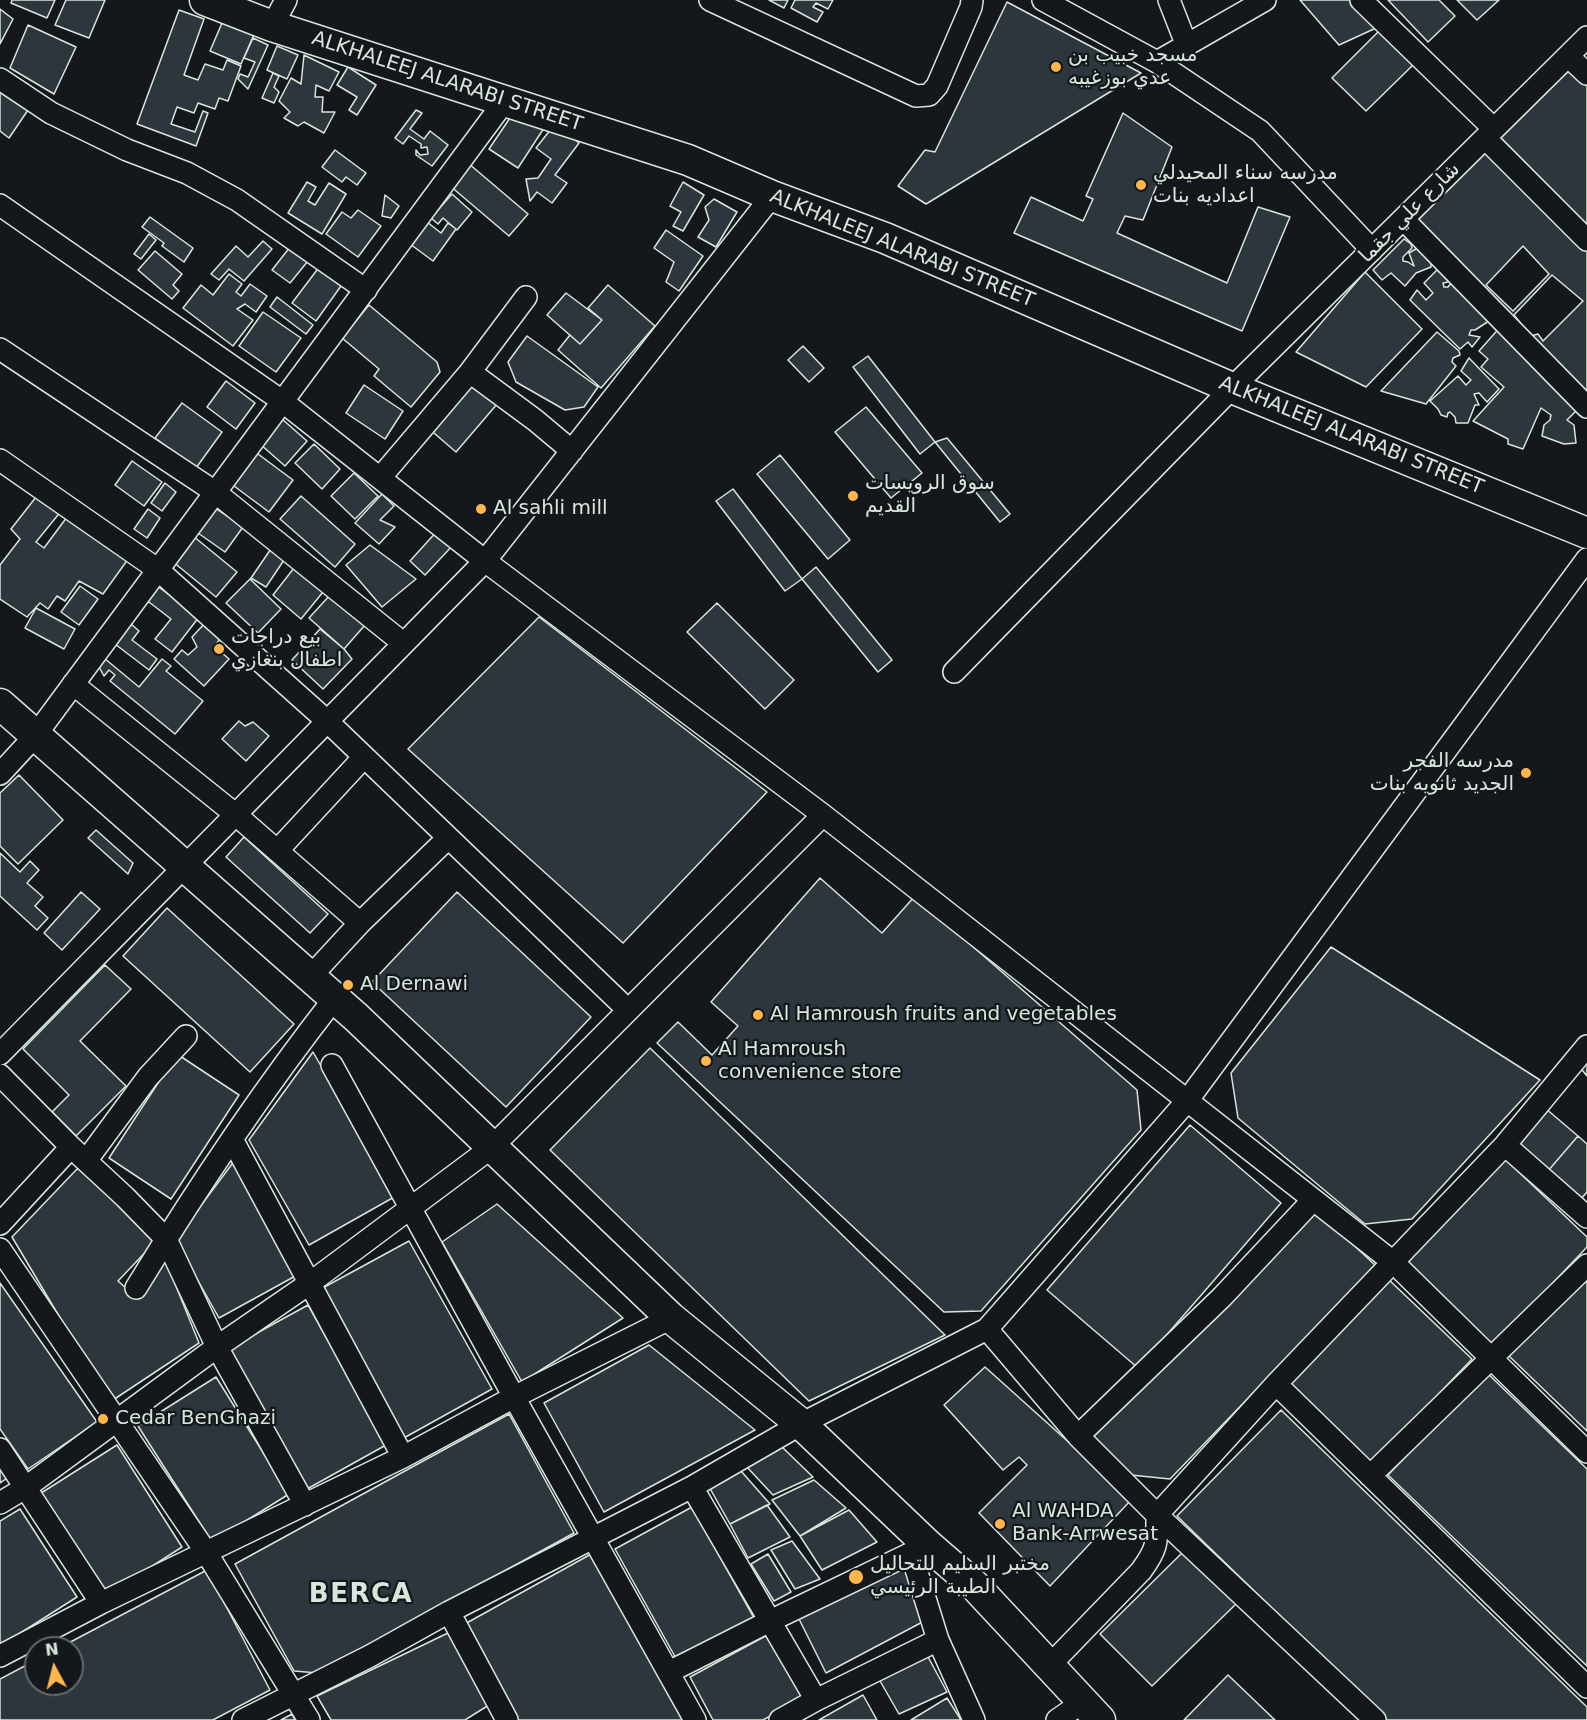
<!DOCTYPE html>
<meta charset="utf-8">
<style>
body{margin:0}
#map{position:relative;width:1587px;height:1720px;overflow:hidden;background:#14181c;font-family:"DejaVu Sans",sans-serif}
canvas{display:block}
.north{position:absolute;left:24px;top:1636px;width:60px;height:60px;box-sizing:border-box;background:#14181c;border:2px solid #626a69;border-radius:50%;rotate:353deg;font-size:16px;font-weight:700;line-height:24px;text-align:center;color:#d8e6dc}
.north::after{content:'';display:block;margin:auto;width:21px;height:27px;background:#ffb74d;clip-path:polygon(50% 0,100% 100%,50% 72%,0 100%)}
</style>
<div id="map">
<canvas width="1587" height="1720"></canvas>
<div class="north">N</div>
</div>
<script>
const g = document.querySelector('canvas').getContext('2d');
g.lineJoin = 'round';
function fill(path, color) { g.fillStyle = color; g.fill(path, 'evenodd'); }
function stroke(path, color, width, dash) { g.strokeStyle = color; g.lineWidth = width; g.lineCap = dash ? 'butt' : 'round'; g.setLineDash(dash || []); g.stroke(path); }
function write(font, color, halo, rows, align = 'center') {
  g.font = font + ' "DejaVu Sans","Noto Naskh Arabic",sans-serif'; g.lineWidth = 4.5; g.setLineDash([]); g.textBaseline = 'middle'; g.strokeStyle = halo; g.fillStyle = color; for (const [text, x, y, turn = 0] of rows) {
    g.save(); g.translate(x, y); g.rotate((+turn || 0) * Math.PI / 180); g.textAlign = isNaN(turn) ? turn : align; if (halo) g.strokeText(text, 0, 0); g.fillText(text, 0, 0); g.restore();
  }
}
const building = new Path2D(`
 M12,0H55L47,18L11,3Z
 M66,0H105L89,38L55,25Z
 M769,0H788L784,8Z
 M795,0H833L828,9L816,3L813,7L823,12L817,22L791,8Z
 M1300,0H1352L1376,28L1339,45Z
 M1388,0H1439L1455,16L1428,42Z
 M1457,0H1499L1477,20Z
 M1007,2L1141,73L926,204L898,186L925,150L935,152Z
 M0,9L13,19L0,44Z
 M179,10L204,19L184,75L198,80L205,64L223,70L227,60L241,66L228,101L219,98L215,109L198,103L194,113L177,107L171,124L195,132L203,111L208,113L196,146L137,124Z
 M236,21L256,30L241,64L210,51L222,23Z
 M28,25L76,47L54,94L10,68Z
 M1379,31L1413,65L1366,111L1332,78Z
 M253,38L268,45L248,89L238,79L240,74L248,77L255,62L244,58Z
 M277,46L298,55L287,79L267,70Z
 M304,55L339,72L329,91L316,85L315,97H323L322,112H335L324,133L304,122L298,126L284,118L290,112L279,101L291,78L301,84Z
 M348,67L376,85L357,115L349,110L357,97L337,85Z
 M1569,69L1587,86V225L1500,137Z
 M273,73L279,76L274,87L279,92L274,103L262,98Z
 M0,91L28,110L9,138L0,131Z
 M516,109L544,128L518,168L489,149Z
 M416,110L422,113L410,129L424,139L430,131L448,145L432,166L416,155V150L420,155L428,154L427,147L421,148V144L409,136L403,144L395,138Z
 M1123,113L1172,147L1143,220L1125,216L1117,233L1227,283L1258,207L1290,217L1242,331L1014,233L1031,197L1083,221L1093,199L1086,196Z
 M555,124L579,143L555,175L567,183L552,203L537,192L530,201L526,179L538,178L551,159L536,148Z
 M1486,149L1587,250V398L1412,219Z
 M335,150L366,173L357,185L346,177L342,182L322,167Z
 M468,163L528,214L509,236L449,185Z
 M307,182L316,187L308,201L315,205L329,183L346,194L322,234L288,213Z
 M683,182L704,195L683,231L673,226L681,212L670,206Z
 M452,194L472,212L457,230L443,218L438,224L431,218Z
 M385,195L399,206L391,218L382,216Z
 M714,199L737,212L716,247L698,237L709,220L705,207Z
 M358,210L381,226L358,257L326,234L342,212L351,218Z
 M150,217L193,248L184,262L162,246L164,243L142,227Z
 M427,222L441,233L448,223L456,229L433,261L410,244Z
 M666,230L703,256L679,291L666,282L674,262L654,248Z
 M149,234L156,240L141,259L134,254Z
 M1404,239L1411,244L1412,248L1403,257V261L1408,262L1414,266L1409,253L1419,247L1431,262V267L1416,273L1405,286L1391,273L1382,280L1373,270Z
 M263,241L272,249L244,281L229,269L219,280L211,274L236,246L248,257Z
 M1523,246L1549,274L1513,311L1486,285Z
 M290,247L308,261L290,283L272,270Z
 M155,251L182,274L173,285L179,291L172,299L138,270Z
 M323,262L346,279L316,321L292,303Z
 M1438,269L1447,274L1448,282L1443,283L1444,287H1448L1455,278L1472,295L1468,301L1489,321L1475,330H1471L1469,335L1480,337L1472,347L1468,342L1460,349L1410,300L1417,290L1426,300L1433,293L1424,283Z
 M1365,272L1422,329L1366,387L1296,352Z
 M229,274L242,284L236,292L241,296L250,284L267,296L256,312L245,304L237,309L253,320L233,346L183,308L201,285L213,295Z
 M1552,275L1583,301L1543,341L1538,334L1531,336L1514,315Z
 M608,285L655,326L601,388L558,350L570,335L580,344L602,320L588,308Z
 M566,293L602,320L580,344L547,315Z
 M277,297L313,325L306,334L270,307Z
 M369,305L437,362L440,372L411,407L374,376L379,369L342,338Z
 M263,312L301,338L276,372L239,346Z
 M1502,325L1580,407L1567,420L1574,425L1576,443L1564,444L1542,436L1544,425L1550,420L1551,415L1541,408L1523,449L1508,444V439L1473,421L1504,387L1481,367L1488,359L1479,351Z
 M1437,332L1459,351L1460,355L1453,358L1452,362L1456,366L1426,404L1381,391Z
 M527,336L598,387L584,407L565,410L516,382L508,362Z
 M803,346L824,368L809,382L788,360Z
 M868,356L935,442L920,454L853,367Z
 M1469,358L1499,389L1487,402L1479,393L1474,394L1479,405H1475L1468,423H1456L1455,417L1450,412L1448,413L1447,417L1441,415L1438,409L1430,401L1458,376L1466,385L1471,380L1461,371Z
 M226,381L255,403L236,429L207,407Z
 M364,385L403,411L385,439L346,413Z
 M463,386L479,387L498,403L456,452L427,427Z
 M182,403L222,432L196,468L155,438Z
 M866,407L922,473L891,498L835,432Z
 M282,419L307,441L285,466L260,444Z
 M947,438L1010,514L1000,522L935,442Z
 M314,444L340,469L322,489L295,463Z
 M254,451L293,480L269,512L230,483Z
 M780,455L850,540L828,559L757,474Z
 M132,461L162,482L144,506L115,485Z
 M354,473L378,496L355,519L331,496Z
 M165,483L176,492L162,511L151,503Z
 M733,489L802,579L785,591L716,501Z
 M40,492L62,510L36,542L44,548L70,513L131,555L103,594L79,581L65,601L57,596L48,609L40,603L27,617L0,599V565L20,539L11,529Z
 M382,494L394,506L380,520L395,527L379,544L355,523Z
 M301,496L355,544L335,567L280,519Z
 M215,508L243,527L225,552L198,533Z
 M148,509L160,518L147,538L134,529Z
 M438,530L454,544L425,575L410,561Z
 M193,536L237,572L216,597L172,561Z
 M275,543L288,554L266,587L251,578Z
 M370,545L416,579L382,607L346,565Z
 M816,567L892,660L878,672L802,579Z
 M294,568L323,592L301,619L273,595Z
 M250,579L281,609L258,633L226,603Z
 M156,585L199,617L172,652L155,639L171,619L145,599Z
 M80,586L98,599L79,625L61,612Z
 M331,594L365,625L344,649L309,618Z
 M717,603L794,680L765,709L687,632Z
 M36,608L75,629L64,649L25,628Z
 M539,617L767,792L623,943L408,749Z
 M207,621L223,636L214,646L229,659L204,686L174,659L182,650L188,655L197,647L192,637Z
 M131,624L139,631L132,640L157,659L149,670L115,644Z
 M320,629L344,649L352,659L323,689L292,660Z
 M104,658L139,687L162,659L171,666L166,671L203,701L175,734L110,681L115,675L109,670L104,676L98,665Z
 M239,721L245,726L253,722L269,736L246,761L222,739Z
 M19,775L63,820L18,864L0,846V793Z
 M96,830L133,863L128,874L88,838Z
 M244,837L328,914L310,933L226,857Z
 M0,853L20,872L30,861L39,870L27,883L43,897L35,906L48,918L37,930L0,896Z
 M820,878L882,933L915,896L1137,1090L1141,1130L981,1311L944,1312L657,1043L678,1022L712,1055L738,1026L711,1002Z
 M81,892L100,909L62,950L44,933Z
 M457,892L591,1017L506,1107L372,982Z
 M167,908L294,1024L250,1072L123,956Z
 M1331,947L1540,1080L1412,1219L1365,1224L1238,1118L1231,1073Z
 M105,965L131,989L80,1041L126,1086L76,1136L52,1112L69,1095L23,1049Z
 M650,1048L945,1335L809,1401L550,1150Z
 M313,1052L396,1196L309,1245L249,1140Z
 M177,1054L239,1095L171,1199L109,1158Z
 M1587,1057V1076L1578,1065Z
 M1545,1108L1578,1136L1547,1172L1515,1143Z
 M1190,1125L1281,1203L1138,1368L1047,1290Z
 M1578,1136L1587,1144V1192L1580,1200L1547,1172Z
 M1505,1159L1587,1237V1247L1492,1347L1405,1264Z
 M235,1160L299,1274L219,1318L175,1240Z
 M78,1168L156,1241L118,1281L137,1298L163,1254L199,1343L110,1402L12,1237Z
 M497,1204L623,1318L522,1382L442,1242Z
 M1314,1208L1376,1266L1170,1479L1131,1475L1089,1435Z
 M409,1241L492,1389L402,1439L319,1290Z
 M1587,1275V1431L1509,1356Z
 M1387,1278L1472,1359L1369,1467L1283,1385Z
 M0,1283L97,1422L28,1469L0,1429Z
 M308,1305L386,1445L307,1489L228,1349Z
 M649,1345L755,1430L604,1512L544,1403Z
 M985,1367L1132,1499L1050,1586L979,1513L1027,1465L1019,1457L1003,1470L944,1405Z
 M1487,1373L1587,1469V1666L1388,1475Z
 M216,1377L289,1494L212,1542L138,1426Z
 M1281,1410L1587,1707V1720H1387L1177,1516Z
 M509,1414L574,1533L318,1673L294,1671L235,1564Z
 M117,1445L182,1547L104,1597L38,1495Z
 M782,1447L813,1477L773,1495L746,1466Z
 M0,1464L9,1477L0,1483Z
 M741,1471L770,1504L730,1524L708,1485Z
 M814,1480L846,1508L800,1536L772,1500Z
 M767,1505L790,1537L748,1558L730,1524Z
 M692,1507L755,1620L678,1662L615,1549Z
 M20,1509L77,1597L0,1646V1521Z
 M849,1510L877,1542L822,1570L800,1536Z
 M792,1541L820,1579L795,1589L771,1550Z
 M897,1551L930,1618L826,1673L792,1605Z
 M1184,1551L1237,1603L1152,1686L1100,1634Z
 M593,1553L686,1720H516L463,1625Z
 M768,1554L791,1592L774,1601L751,1564Z
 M207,1570L270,1690L213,1720H0V1679L36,1660V1684H72V1648H59Z
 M448,1633L489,1705L465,1720H331L317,1696Z
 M771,1633L806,1697L763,1720H713L690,1677Z
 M920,1642L947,1692L899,1714L872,1667Z
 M1228,1675L1275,1720H1184Z
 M863,1695L877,1720H819Z
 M947,1698L961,1720H911Z
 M292,1714L295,1720H281Z`);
const street = new Path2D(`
 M710,0L916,96L929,95L937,86L971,7L972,0
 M1043,0L1157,62L1260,131L1372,250
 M1169,0L1187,46
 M1361,0L1494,129
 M272,26L286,0
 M1569,57L1587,74
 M1157,62L1265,0
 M0,79L51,113L127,150L187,173L237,200L366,290
 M1485,138L1587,240
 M0,205L282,401L485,561L823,815L1393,1262L1587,1452
 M1404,220L1587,407
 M0,349L215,492L403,643
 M470,372L535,420L572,451
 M0,460L157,569L327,721L628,1010
 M380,478L470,372L526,297
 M954,672L1232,388L1587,37
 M73,684L235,814L360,923
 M0,774L35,736L504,102
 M277,851L364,757
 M311,976L360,923L448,838
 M0,1054L485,561L772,196
 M332,1065L514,1397L695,1720
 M0,1075L71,1147L125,1197L166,1239L217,1347L305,1505
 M232,1139L403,1457
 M1505,1145L1587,1217
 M86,1161L148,1077L186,1036
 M0,1224L71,1147
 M0,1249L206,1552L309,1720
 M136,1288C197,1188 262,1091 334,999
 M987,1329L1078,1436L1157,1515L1375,1720
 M1276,1384L1587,1687
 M1078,1436L1222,1297L1313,1200
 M0,1449L101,1603
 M1370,1476L1587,1265
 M692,1487L816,1700L938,1640
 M0,1503L25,1488L217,1347L310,1283L491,1148L823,815
 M911,1553L938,1640L974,1720
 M449,1612L507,1720
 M0,1656L101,1603L403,1457L514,1397L671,1318
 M1050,1665L1141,1571C1158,1548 1157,1542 1157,1515L1276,1384L1505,1145L1587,1046
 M669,1672L770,1621L928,1545
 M243,1720L370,1656L449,1612L692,1487L801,1424L987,1329L1187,1101L1587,559
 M780,1720L816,1700
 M1057,1720L1083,1702`);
const secondary = new Path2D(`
 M205,0L272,26L688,160L772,196L885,238L1232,388L1587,533
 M0,704L356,1017L671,1318L801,1424L928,1545L973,1584L1100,1720`);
const markers = [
 [1056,67,6,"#ffb74d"],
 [1141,185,6,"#ffb74d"],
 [853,496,6,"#ffb74d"],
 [481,509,6,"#ffb74d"],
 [219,649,6,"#ffb74d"],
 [1526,773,6,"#ffb74d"],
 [348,985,6,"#ffb74d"],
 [758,1015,6,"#ffb74d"],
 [706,1061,6,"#ffb74d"],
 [103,1419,6,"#ffb74d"],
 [1000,1524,6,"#ffb74d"],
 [856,1577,8,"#ffb74d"]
];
const poiNames = [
 ["مسجد خبيب بن",1068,56],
 ["عدي بوزغيبه",1068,79],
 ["مدرسه سناء المحيدلي",1153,174],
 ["اعداديه بنات",1153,197],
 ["سوق الرويسات",865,484],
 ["القديم",865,507],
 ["Al sahli mill",493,509],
 ["بيع دراجات",231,638],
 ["اطفال بنغازي",231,661],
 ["مدرسه الفجر",1514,762,"right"],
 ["الجديد ثانويه بنات",1514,785,"right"],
 ["Al Dernawi",360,985],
 ["Al Hamroush fruits and vegetables",770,1015],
 ["Al Hamroush",718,1050],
 ["convenience store",718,1073],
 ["Cedar BenGhazi",115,1419],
 ["Al WAHDA",1012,1512],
 ["Bank-Arrwesat",1012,1535],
 ["مختبر السليم للتحاليل",870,1565],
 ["الطيبة الرئيسي",870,1588]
];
const streetNames = [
 ["ALKHALEEJ ALARABI STREET",447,82,18],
 ["شارع علي جقما",1410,213,-45],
 ["ALKHALEEJ ALARABI STREET",902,249,22],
 ["ALKHALEEJ ALARABI STREET",1351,436,22]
];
const districtNames = [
 ["BERCA",361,1595]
];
fill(building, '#2c363c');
stroke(building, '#d8e6dc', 1.5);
stroke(street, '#d8e6dc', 24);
stroke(secondary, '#d8e6dc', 33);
stroke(street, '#14181c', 21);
stroke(secondary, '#14181c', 30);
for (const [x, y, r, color] of markers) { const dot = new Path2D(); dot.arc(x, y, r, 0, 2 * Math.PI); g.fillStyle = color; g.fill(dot); stroke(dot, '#14181c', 2); }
write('20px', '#d8e6dc', '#14181c', poiNames, 'left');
write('20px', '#d8e6dc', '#14181c', streetNames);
g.letterSpacing = '1.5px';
write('bold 26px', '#d8e6dc', '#14181c', districtNames);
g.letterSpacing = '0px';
</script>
